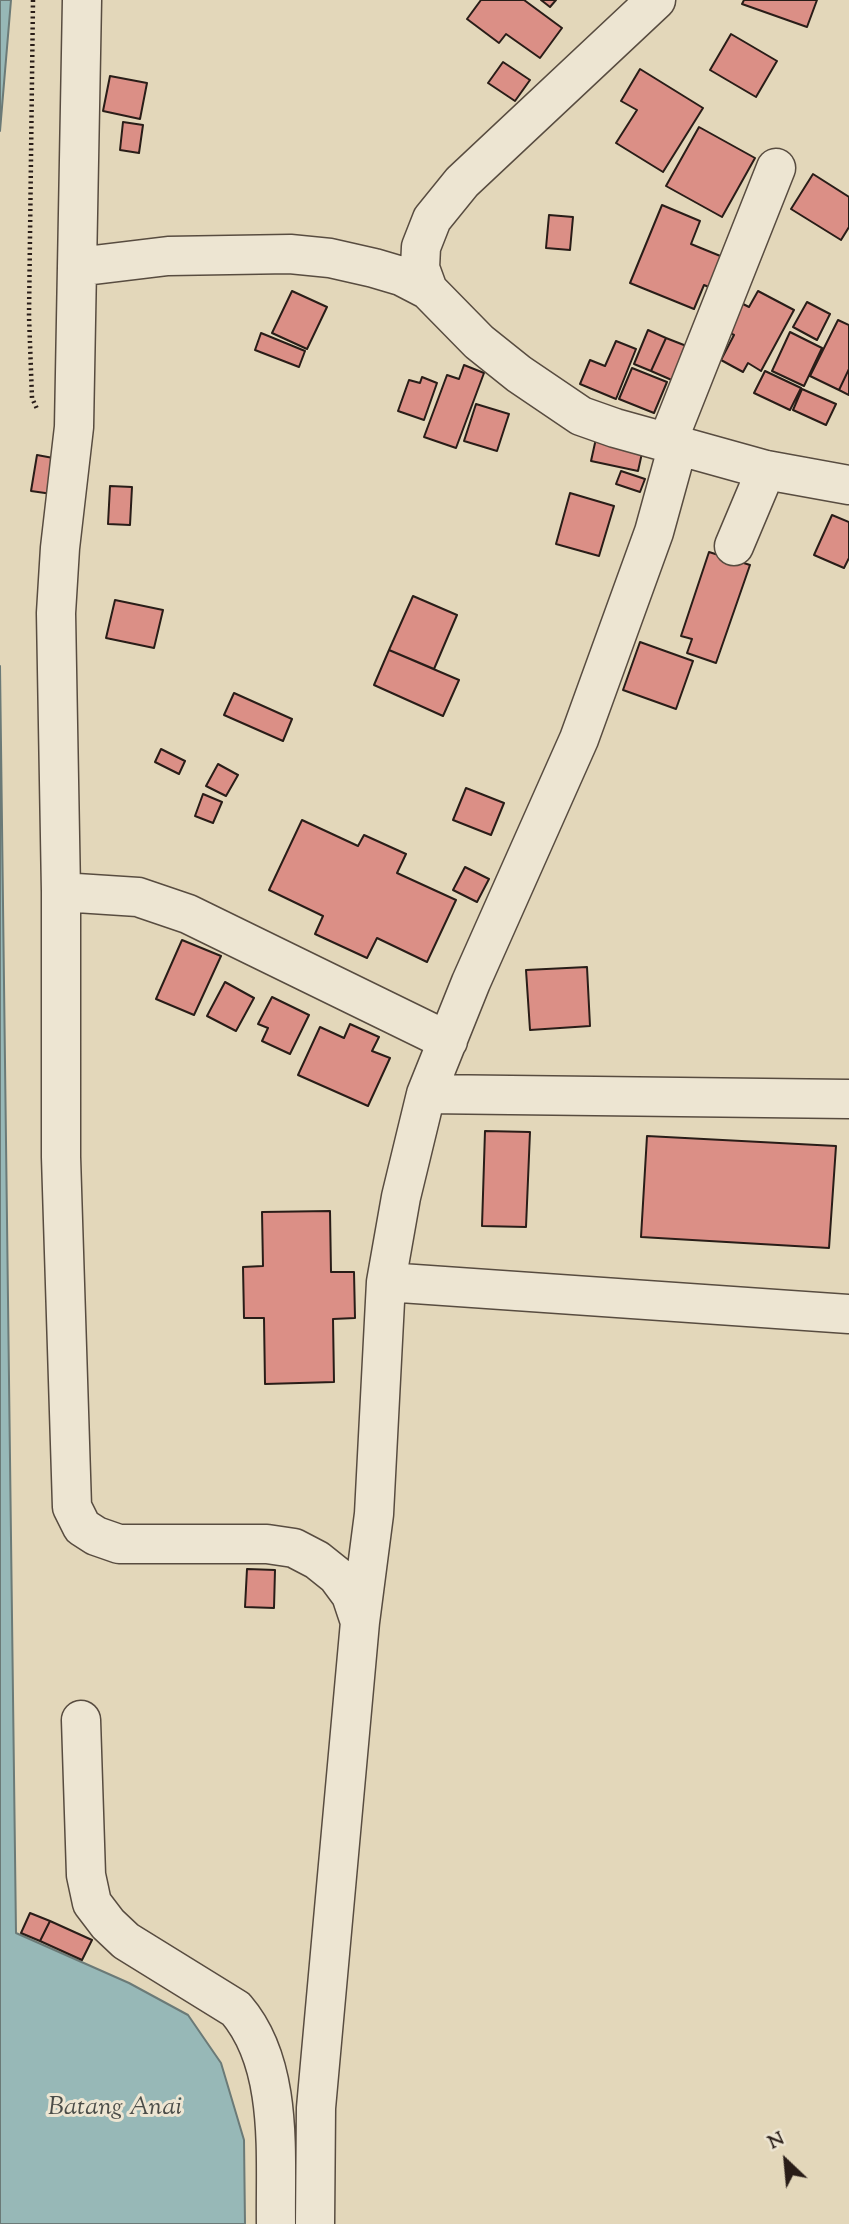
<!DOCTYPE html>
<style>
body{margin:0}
#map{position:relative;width:849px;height:2224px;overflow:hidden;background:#e3d7ba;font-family:"Sorts Mill Goudy",serif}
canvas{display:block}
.north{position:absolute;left:751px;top:2126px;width:70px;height:70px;-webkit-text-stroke:5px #ede5d2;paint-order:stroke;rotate:334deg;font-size:19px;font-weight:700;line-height:28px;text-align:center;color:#291d18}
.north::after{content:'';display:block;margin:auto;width:24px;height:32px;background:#291d18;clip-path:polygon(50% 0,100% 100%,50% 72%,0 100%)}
</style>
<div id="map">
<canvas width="849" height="2224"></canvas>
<div class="north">N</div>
</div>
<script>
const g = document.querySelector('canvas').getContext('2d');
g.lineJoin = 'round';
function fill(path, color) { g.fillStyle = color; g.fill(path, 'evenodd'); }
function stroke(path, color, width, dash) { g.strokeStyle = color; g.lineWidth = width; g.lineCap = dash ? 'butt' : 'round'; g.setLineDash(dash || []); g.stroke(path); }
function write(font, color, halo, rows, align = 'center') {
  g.font = font + ' "Sorts Mill Goudy",serif'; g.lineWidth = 6; g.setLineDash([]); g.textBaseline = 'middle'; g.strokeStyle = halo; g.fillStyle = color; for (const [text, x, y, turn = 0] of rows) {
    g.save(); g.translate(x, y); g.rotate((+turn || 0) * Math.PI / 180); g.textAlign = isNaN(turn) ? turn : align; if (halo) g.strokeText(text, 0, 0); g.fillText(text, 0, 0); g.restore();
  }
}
const water = new Path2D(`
 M0,0H11L0,131Z
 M0,666L16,1933L129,1983L188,2015L221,2063L244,2140L245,2224H0Z`);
const building = new Path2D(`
 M481,0H524L562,28L540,58L506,34L499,43L467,19Z
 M541,0H556L550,7Z
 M744,0H817L807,27L742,4Z
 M731,34L777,61L756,97L710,70Z
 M503,62L530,80L515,101L488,83Z
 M640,69L703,108L663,172L616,143L637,110L621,101Z
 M110,76L147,83L140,119L103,111Z
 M123,122L143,125L139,153L120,150Z
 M699,127L755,158L722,217L666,186Z
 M813,174L849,197V227L841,240L791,209Z
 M662,205L700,221L691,244L735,262L716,290L704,285L694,309L630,283Z
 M549,215L573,217L570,250L546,248Z
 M292,291L327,307L307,349L272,333Z
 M758,291L794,310L761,371L748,363L743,372L721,360L734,335L722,329L737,301L749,307Z
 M807,302L830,314L817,340L793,327Z
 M838,320L849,325V369L839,390L810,376Z
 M648,330L666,338L651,371L634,364Z
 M790,332L822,348L804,386L772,371Z
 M261,333L305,351L299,367L255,350Z
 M666,338L689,347L674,381L651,371Z
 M616,341L636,349L616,399L580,384L590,360L605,366Z
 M464,365L484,373L456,448L424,437L447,375L459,379Z
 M632,368L667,382L654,413L619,399Z
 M849,369V395L839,390Z
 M765,371L801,388L790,410L754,393Z
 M422,377L437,383L424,420L398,411L409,380L420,383Z
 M802,389L836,404L826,425L793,410Z
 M476,404L509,414L497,451L464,441Z
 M597,434L644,444L638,471L591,461Z
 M37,455L64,460L59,495L31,491Z
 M621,471L645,479L640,492L616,484Z
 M110,486L132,487L130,525L108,524Z
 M570,493L614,506L599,556L556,544Z
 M832,515L849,522V558L844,568L814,555Z
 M709,552L750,565L716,663L687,653L692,639L681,636Z
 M413,596L457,615L434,669L389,650Z
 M115,600L163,610L154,648L106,638Z
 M640,642L693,661L676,709L623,690Z
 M389,650L459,680L443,716L374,685Z
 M234,693L292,719L283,741L224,715Z
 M161,749L185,761L179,774L155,762Z
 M218,764L238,775L226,796L206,786Z
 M466,788L504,803L491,835L453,820Z
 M203,794L222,802L213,823L195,816Z
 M302,820L358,846L364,835L406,854L397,873L456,900L427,962L377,938L367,958L315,934L323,916L269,890Z
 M465,867L489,879L477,902L453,890Z
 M182,940L221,956L194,1015L156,999Z
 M587,967L590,1026L530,1030L526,970Z
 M225,982L254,998L236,1031L207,1016Z
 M272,997L309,1015L290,1054L262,1041L268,1028L258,1024Z
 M350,1024L379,1037L372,1051L390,1058L368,1106L298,1075L320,1027L344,1038Z
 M485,1131L530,1132L526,1227L482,1226Z
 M647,1136L836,1146L829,1248L641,1237Z
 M330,1211L331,1272H354L355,1318L333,1319L334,1382L265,1384L264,1318H244L243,1267L263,1266L262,1212Z
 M247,1569L275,1570L274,1608L245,1607Z
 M30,1913L50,1921L40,1941L21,1933Z
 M50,1921L92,1940L82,1960L40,1941Z`);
const path = new Path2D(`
 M33,0L29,316L32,398L38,411`);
const minor = new Path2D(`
 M82,0L74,427L60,548L56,613L61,892V1157L72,1507L82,1527L96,1536L119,1544H267L294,1548L317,1560L337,1576L351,1595L360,1622L316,2108L315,2224
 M656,0L462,182L432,219L421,247L420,268L428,290L479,342L519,374L581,416L615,428L766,470L849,485
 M77,267L168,256L290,254L330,258L374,268L401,276L428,290
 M667,443L776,168
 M734,546L766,470
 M61,892L138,897L188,914L448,1041
 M426,1094L849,1099
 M386,1282L849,1314
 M360,1622L374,1514L386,1282L401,1197L426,1094L471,982L579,739L654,532L678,445
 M81,1720L86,1875L92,1903L108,1924L126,1941L236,2009C284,2065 275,2154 276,2224`);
const waterNames = [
 ["Batang Anai",115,2110]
];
fill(water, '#97b8b7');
stroke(water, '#6b7a77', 2);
fill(building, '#db8f86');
stroke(building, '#291d18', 2);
stroke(minor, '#584c40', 41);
stroke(path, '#291d18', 4.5, [2, 3.5]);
stroke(minor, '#ede5d2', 38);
write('italic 26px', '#4a4c48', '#ede5d2', waterNames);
</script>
